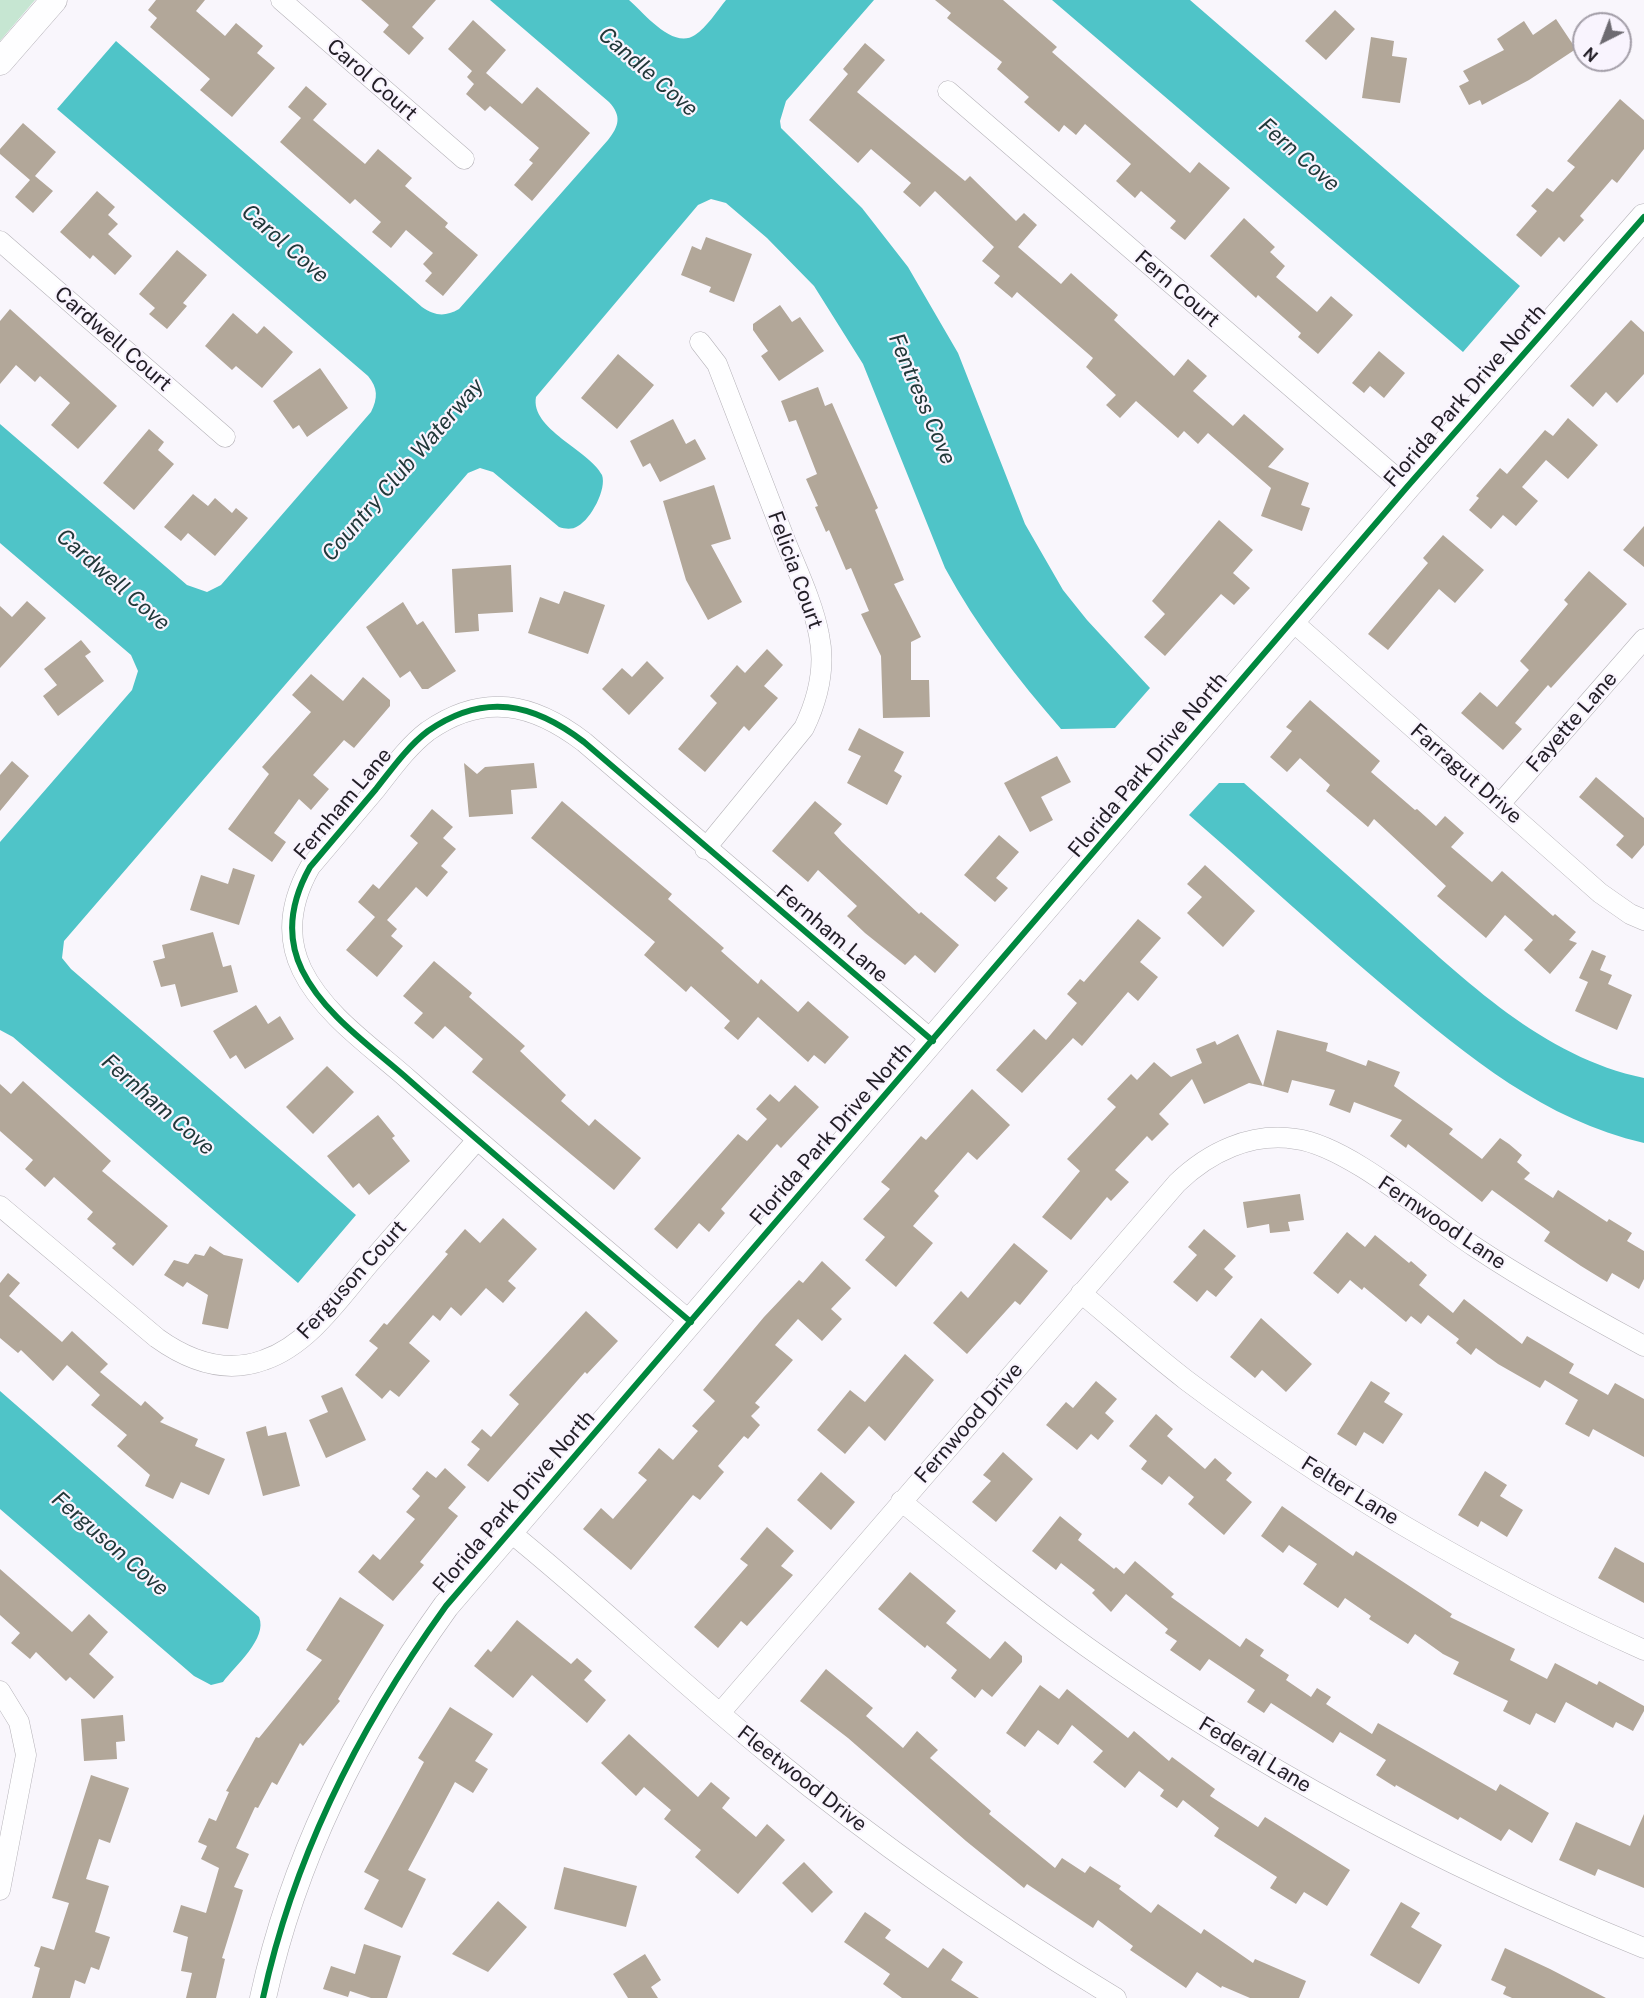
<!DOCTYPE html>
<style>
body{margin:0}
#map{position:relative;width:1644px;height:1998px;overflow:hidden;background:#f9f6fc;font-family:"Public Sans",sans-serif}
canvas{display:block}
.north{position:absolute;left:1572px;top:12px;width:60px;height:60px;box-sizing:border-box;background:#f9f4fe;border:2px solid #a39ea8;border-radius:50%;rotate:222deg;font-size:16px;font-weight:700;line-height:24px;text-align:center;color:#221e26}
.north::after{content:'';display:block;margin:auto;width:21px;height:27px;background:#6d6a71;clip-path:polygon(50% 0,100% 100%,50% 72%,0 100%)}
</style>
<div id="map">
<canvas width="1644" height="1998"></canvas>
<div class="north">N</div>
</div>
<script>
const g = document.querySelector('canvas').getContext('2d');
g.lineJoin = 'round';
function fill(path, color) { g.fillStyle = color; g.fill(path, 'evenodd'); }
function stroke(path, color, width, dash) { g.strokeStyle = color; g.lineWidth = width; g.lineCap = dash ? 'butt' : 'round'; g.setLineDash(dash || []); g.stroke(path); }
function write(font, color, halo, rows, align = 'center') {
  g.font = font + ' "Public Sans",sans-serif'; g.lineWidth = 4.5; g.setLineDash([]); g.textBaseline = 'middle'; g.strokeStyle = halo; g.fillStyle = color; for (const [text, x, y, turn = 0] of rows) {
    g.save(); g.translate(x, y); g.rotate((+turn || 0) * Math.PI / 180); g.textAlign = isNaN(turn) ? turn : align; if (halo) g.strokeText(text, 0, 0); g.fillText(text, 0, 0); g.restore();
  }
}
const green = new Path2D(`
 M0,0H35L0,41Z`);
const water = new Path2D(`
 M490,0H629C644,13 673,50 695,35C707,27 717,11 726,0H874L786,101L780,121L781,128L862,208L908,267L958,353L1025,524L1063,590L1087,620L1150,688L1115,728L1061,729C1017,678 977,627 945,568L863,364L814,286L767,238L726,203L711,199L698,205L536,397C530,429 589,450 602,475C607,489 591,519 578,526C572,530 565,529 559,527L493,472L480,468L468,473L64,941L62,958L71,969L356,1215L298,1283L13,1037L0,1030V842L132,690L138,671L131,655L0,543V424L187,585L207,592L221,585L371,412C378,398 378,388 368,376L57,109L116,41L422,307C435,316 445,317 459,309L608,140C619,126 622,116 609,102Z
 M1052,0H1190L1520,286L1463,352Z
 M1219,783H1244C1293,827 1342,870 1391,914C1465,980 1543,1057 1644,1078V1143C1544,1120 1469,1057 1392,993C1323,935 1257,874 1189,815Z
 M0,1391L259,1617C268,1638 235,1666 223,1682L211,1685L194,1676L0,1509Z`);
const building = new Path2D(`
 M156,0H205L196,11L225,36L236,23L263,46L257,53L275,68L232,117L200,90L210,79L150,27L157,18L148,10Z
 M361,0H436L412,27L424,38L409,55L383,32L389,25Z
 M935,0H1003L1057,47L1052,52L1190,173L1199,162L1230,188L1185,240L1170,228L1176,221L1141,191L1135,198L1116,181L1131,164L1085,124L1076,135L1064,125L1059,132L1024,102L1029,97L997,69L1002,62L947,18L951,13Z
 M1335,10L1355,29L1326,60L1305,41Z
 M1556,19L1576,49L1529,80L1482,105L1480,100L1469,105L1459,86L1469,81L1463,71L1504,50L1497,39L1524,21L1533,35Z
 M473,20L506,50L486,73L522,104L537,87L590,133L532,201L514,185L533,163L529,160L539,148L490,106L485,111L466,94L474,84L467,77L472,71L448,49Z
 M1371,37L1394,41L1392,56L1407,58L1400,103L1362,98Z
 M865,43L885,60L857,92L965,181L970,176L1016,221L1024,213L1037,225L1018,247L1061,284L1071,273L1118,315L1114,320L1174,376L1188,359L1207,376L1193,391L1233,426L1244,414L1284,449L1268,467L1309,483L1301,505L1310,508L1302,531L1261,516L1271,488L1208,433L1198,444L1184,431L1178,438L1136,401L1120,418L1106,405L1116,395L1086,367L1093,358L1017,292L1012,298L994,283L1000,276L982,261L994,247L935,191L920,207L903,192L911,183L871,149L858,163L809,120L848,74L843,69Z
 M306,86L327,104L313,120L365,164L378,149L412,178L405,186L448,223L445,227L478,255L443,296L425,281L432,273L423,264L433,253L406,230L391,248L372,232L381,222L355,199L350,204L280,142L301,118L288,107Z
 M1620,99L1644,120V149L1617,183L1612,179L1580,216L1584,220L1564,242L1559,237L1541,257L1516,235L1537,211L1531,206L1547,188L1553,192L1575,167L1567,161Z
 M23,123L56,152L35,176L53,191L33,213L15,197L30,180L0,154V149Z
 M97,191L115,207L108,215L118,224L108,234L132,256L115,275L93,255L90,259L60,232Z
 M1244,218L1275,247L1270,252L1285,266L1276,277L1317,312L1331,296L1353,315L1318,354L1298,337L1301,333L1258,295L1256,298L1210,256Z
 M706,237L752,254L734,302L709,292L711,287L681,275L692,246L701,250Z
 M177,250L207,275L183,303L187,306L167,329L149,314L155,308L139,294Z
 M780,305L792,322L800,317L824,351L779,381L761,356L768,351L753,330V324Z
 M10,309L117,406L78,449L51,425L70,403L40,376L35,382L16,365L0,384V321Z
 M233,313L257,334L264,326L293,352L262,388L236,366L232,370L205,346Z
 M1631,320L1644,332V374L1617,403L1606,392L1593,407L1570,386Z
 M1379,351L1405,373L1384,398L1370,386L1364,393L1352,383Z
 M618,354L654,385L617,429L581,398Z
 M320,368L348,408L307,437L299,425L293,429L273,401Z
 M818,387L825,406L832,403L878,508L875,510L904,580L894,584L921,637L911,642V680H929L930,717L883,718L881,656L861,614L869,611L851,568L846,570L829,530L826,532L815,507L818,506L806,479L817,474L796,420L789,422L781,401Z
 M1568,418L1598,445L1568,479L1546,460L1522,487L1538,501L1516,526L1503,515L1491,529L1469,510L1479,498L1476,496L1500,468L1507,474L1545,430L1553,436Z
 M673,419L686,444L695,439L706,459L660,482L650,463L643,467L630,441Z
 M149,429L164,442L158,450L174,464L134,510L103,483Z
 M714,485L731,539L711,545L742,602L708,620L686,580L663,501Z
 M193,494L208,506L215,498L232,513L236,508L248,518L215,556L188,533L181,541L164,527Z
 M1219,520L1253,550L1233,573L1250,588L1234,605L1221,594L1165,656L1144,637L1165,614L1152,601Z
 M1644,526V567L1623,550Z
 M1443,535L1484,570L1455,603L1439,589L1388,650L1368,634L1428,563L1423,558Z
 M511,565L513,612L478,614L479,631L455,633L452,569Z
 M1589,571L1627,604L1551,688L1548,685L1515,723L1522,729L1503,750L1461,713L1480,692L1497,707L1529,670L1520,661L1568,604L1564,600Z
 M564,591L605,605L588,654L528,633L540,597L559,604Z
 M27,601L46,618L0,668V606L12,617Z
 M403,602L417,625L423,621L456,671L428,689H422L410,671L400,678L366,627Z
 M81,640L91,652L85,656L104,681L58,716L43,696L57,685L44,669Z
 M767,649L783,665L764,686L778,698L749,731L744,726L705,772L678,749L717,703L710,696L737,665L745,673Z
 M647,661L664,678L629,715L602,689L622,668L632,677Z
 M311,674L343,701L363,677L390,700V706L354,748L344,740L313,775L329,789L311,810L299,799L274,833L286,842L272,862L228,829L269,774L262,767L311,712L292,695Z
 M1310,700L1380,761L1371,772L1415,810L1417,809L1436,826L1445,816L1464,833L1451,847L1492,882L1502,871L1553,916L1555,914L1576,932L1569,940L1577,943L1550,974L1524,950L1533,940L1505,915L1486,938L1437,896L1446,886L1374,819L1368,827L1326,791L1330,785L1300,758L1287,772L1270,757L1292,731L1286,727Z
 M859,728L904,752L894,771L902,776L887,805L847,783L861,756L848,750Z
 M1057,756L1071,782L1041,797L1053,820L1030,832L1004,783Z
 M12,761L29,776L0,811V775Z
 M464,763L477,774L485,767L534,763L537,788L511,790L513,814L469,817Z
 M1596,777L1644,818V845L1632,859L1616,845L1624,836L1579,797Z
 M562,801L672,894L668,899L724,948L721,951L758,984L761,979L798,1012L808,1001L849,1037L825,1064L814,1055L808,1062L758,1017L738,1040L724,1028L730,1021L691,986L686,992L644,955L655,942L531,838Z
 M815,801L842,824L834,833L842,842L919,914L921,912L959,945L935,973L915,955L905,965L865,933L847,916L857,906L818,870L808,882L772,851Z
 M432,809L453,827L443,838L456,849L441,866L448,872L427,897L416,887L387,920L397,929L391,936L403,946L377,977L346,950L375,917L358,902L373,884L379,889L418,843L410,836Z
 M999,835L1019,852L996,878L1008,888L995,902L964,875Z
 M1205,865L1255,911L1223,947L1187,913L1202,897L1187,884Z
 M233,868L255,875L239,925L190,910L201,875L228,884Z
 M1138,919L1161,938L1140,962L1158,977L1138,1001L1128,992L1082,1046L1073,1038L1022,1093L996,1070L1034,1029L1046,1040L1077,1003L1067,994L1080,979L1084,982Z
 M213,932L223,967L231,965L238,992L181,1007L175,984L161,987L153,961L165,958L162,945Z
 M1592,950L1606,956L1600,970L1612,975L1608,984L1632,995L1617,1030L1575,1011L1588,982L1579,978Z
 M434,961L472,993L469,997L525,1046L520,1051L566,1095L561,1101L589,1126L595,1119L641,1158L614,1190L472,1072L483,1059L445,1026L433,1039L414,1023L423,1013L403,996Z
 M256,1005L268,1024L280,1016L294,1039L245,1069L236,1055L230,1059L213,1031Z
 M1277,1030L1328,1043L1326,1051L1366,1066L1368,1060L1400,1072L1394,1086L1453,1129L1449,1134L1482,1159L1500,1138L1509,1144L1522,1155L1517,1162L1530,1173L1524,1179L1553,1198L1558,1190L1607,1222L1609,1219L1632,1233L1627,1241L1644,1251V1279L1639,1289L1612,1273L1607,1282L1581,1266L1544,1241L1550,1232L1492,1190L1482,1202L1408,1144L1406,1148L1390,1136L1402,1120L1354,1102L1350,1113L1329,1105L1335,1090L1292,1080L1288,1093L1263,1086Z
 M1238,1034L1263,1086L1249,1083L1204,1104L1192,1079L1159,1114L1169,1124L1152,1141L1147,1136L1115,1170L1129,1182L1111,1201L1107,1197L1071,1240L1042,1217L1080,1171L1067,1159L1116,1107L1107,1099L1131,1074L1137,1080L1154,1062L1171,1077L1202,1063L1196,1049L1215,1041L1217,1045Z
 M327,1066L354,1092L313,1134L286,1107Z
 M23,1081L111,1161L102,1171L168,1226L133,1266L112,1248L116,1244L87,1219L93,1212L54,1177L45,1187L25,1169L33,1160L0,1131V1084L11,1094Z
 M795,1085L819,1107L781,1148L777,1144L721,1209L725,1213L709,1232L699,1223L677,1249L654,1229L738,1134L747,1141L767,1119L756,1109L770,1094L779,1102Z
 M972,1089L1010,1125L977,1160L968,1152L934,1191L939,1196L913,1226L933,1243L896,1287L865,1260L885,1237L863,1219L890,1189L881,1182L921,1136L926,1140Z
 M378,1115L395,1136L392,1138L410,1161L369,1195L359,1183L353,1188L327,1156Z
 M1300,1194L1304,1220L1288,1222L1290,1231L1270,1233L1269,1224L1247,1228L1243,1202Z
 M503,1218L537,1249L508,1281L516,1288L503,1303L486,1288L461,1316L451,1307L440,1321L433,1315L409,1343L430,1361L399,1397L390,1390L382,1399L355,1375L378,1348L369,1341L384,1323L387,1325L448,1254L445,1252L465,1229L480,1243Z
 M1204,1229L1236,1256L1224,1269L1233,1277L1216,1297L1207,1290L1197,1302L1173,1282L1197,1255L1188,1247Z
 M1347,1232L1365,1247L1375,1235L1409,1263L1411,1261L1427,1275L1419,1285L1453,1313L1464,1299L1522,1344L1527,1336L1574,1364L1569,1373L1608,1395L1615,1383L1644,1399V1457L1593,1429L1589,1437L1565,1424L1578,1400L1545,1380L1540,1388L1498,1364L1476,1348L1471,1355L1456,1343L1459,1339L1428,1315L1421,1324L1411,1316L1406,1322L1364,1287L1362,1290L1350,1280L1338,1294L1313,1273Z
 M1014,1243L1048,1271L1020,1305L1015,1301L967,1354L933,1323L961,1291L968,1298Z
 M210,1246L224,1255L243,1259L228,1329L202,1324L208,1295L187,1282L183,1287L164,1275L174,1260L188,1264L195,1254L204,1256Z
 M822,1261L851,1288L831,1309L842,1319L822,1341L798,1319L775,1345L793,1360L755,1403L760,1407L751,1416L760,1425L748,1439L744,1436L718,1466L724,1472L700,1500L693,1495L631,1570L583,1529L601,1508L613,1519L647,1480L638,1473L659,1448L673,1460L698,1431L692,1426L715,1401L703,1390L764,1317L799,1280L803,1283Z
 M8,1273L20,1283L9,1296L62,1342L72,1331L108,1364L100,1372L141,1406L145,1401L164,1418L160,1422L198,1439L195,1446L225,1459L209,1495L181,1482L173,1499L145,1486L150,1475L117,1446L127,1435L91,1405L100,1395L67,1365L53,1381L21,1350L18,1353L0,1338V1283Z
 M586,1311L618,1341L587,1374L585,1372L488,1482L467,1465L480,1449L471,1442L482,1429L491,1437L519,1404L509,1395Z
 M1261,1318L1312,1364L1286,1392L1262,1370L1255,1378L1230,1357Z
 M905,1354L934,1380L885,1441L869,1426L845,1454L817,1430L850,1390L865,1402Z
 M1096,1381L1117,1399L1105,1413L1114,1421L1098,1440L1091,1434L1077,1450L1046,1425L1066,1402L1073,1408Z
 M1371,1381L1390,1393L1384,1402L1403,1414L1383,1444L1364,1432L1356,1446L1337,1434Z
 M342,1387L366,1440L326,1458L309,1420L328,1412L321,1396Z
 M1156,1414L1173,1429L1167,1436L1205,1469L1215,1458L1232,1473L1226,1480L1252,1502L1224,1535L1188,1504L1194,1497L1169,1476L1162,1485L1141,1469L1147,1461L1129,1446Z
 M266,1426L268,1436L286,1432L300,1486L263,1496L246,1432Z
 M1003,1452L1033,1479L996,1522L972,1502L991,1481L983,1475Z
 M445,1468L466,1487L448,1508L458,1516L420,1562L424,1565L393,1601L358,1572L373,1554L380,1560L415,1519L406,1512L420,1496L412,1489L427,1471L436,1478Z
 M1485,1471L1507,1485L1500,1496L1523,1510L1507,1537L1481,1521L1478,1527L1458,1515Z
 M821,1472L855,1502L831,1530L797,1500Z
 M1282,1506L1353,1556L1356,1551L1452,1614L1450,1617L1515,1649L1510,1660L1547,1679L1555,1663L1597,1685L1599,1681L1644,1706V1711L1633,1731L1616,1722L1613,1728L1566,1702L1555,1723L1536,1713L1530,1725L1503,1711L1508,1701L1453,1674L1459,1662L1443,1654L1415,1634L1408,1644L1369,1619L1371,1616L1345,1598L1338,1608L1303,1584L1317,1564L1289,1545L1283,1553L1261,1536Z
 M1060,1516L1082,1534L1078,1540L1114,1569L1116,1567L1124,1574L1135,1561L1174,1594L1171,1597L1240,1647L1246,1638L1264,1650L1260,1656L1289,1675L1286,1680L1311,1697L1317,1688L1331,1697L1326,1704L1372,1734L1378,1723L1496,1791L1500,1784L1549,1813L1532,1843L1509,1829L1501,1841L1460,1817L1458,1820L1396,1785L1395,1787L1376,1775L1386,1760L1340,1732L1333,1743L1271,1703L1264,1713L1247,1702L1255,1690L1209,1659L1200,1671L1170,1650L1177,1641L1165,1633L1168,1629L1126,1594L1111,1612L1092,1593L1095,1590L1061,1563L1056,1570L1032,1551Z
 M767,1527L794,1551L781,1566L793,1575L747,1626L741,1621L718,1648L694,1627L748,1565L740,1559Z
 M1615,1547L1644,1563V1603L1598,1578Z
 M0,1569L72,1632L89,1614L108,1632L89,1654L114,1677L94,1699L70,1677L66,1681L36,1652L30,1659L11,1643L20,1633L0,1615Z
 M910,1572L956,1611L946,1623L990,1659L1005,1641L1022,1656V1662L992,1697L982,1689L975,1698L951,1678L957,1670L927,1645L925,1648L878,1609Z
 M340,1597L384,1625L338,1699L340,1701L303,1746L300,1743L277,1785L272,1782L258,1808L255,1807L236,1848L249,1854L234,1887L243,1890L222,1958L225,1959L216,1998H186L192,1973L181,1971L188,1937L173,1932L181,1905L206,1913L219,1868L201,1859L207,1846L198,1842L209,1818L216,1821L229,1792L226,1791L256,1737L259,1738L322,1660L306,1650Z
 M517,1620L571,1664L577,1658L592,1671L584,1680L606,1700L587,1723L532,1675L513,1698L474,1666L488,1649L491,1652Z
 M826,1669L873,1708L866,1716L903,1748L917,1731L938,1750L930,1758L991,1811L989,1814L1055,1868L1062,1858L1085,1873L1090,1866L1121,1886L1119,1889L1151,1913L1158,1904L1201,1934L1204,1929L1253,1963L1255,1959L1306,1981L1299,1998H1250L1222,1986L1221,1988L1197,1972L1186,1988L1130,1950L1133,1946L1098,1920L1093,1928L1027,1884L1024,1888L966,1841L848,1738L800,1701Z
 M1040,1685L1059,1699L1067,1689L1128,1738L1134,1731L1169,1761L1172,1757L1215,1789L1210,1796L1258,1827L1265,1817L1350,1870L1327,1906L1304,1892L1296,1904L1270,1888L1277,1877L1214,1836L1219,1828L1183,1800L1177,1808L1160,1796L1164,1790L1139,1771L1125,1788L1093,1762L1103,1751L1072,1725L1058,1745L1038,1730L1025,1747L1006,1733Z
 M450,1707L493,1734L475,1761L488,1769L473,1793L455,1782L408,1870L426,1879L402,1928L364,1909L379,1880L364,1872L424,1762L418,1758Z
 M123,1715L125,1741L116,1742L117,1759L84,1761L81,1719Z
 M629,1734L698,1797L711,1782L730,1798L722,1808L756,1837L767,1824L785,1840L738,1894L695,1857L701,1850L664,1819L671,1810L644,1787L636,1796L601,1763Z
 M91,1775L129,1788L110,1843L99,1839L86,1879L109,1886L95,1932L110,1937L99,1970L91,1967L85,1984L75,1980L70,1998H32L40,1968L34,1966L41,1946L54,1950L69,1903L52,1898Z
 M1644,1814V1888L1598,1869L1595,1876L1559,1860L1576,1822L1630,1846Z
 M804,1862L833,1892L812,1913L782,1883Z
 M564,1867L637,1886L626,1927L554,1909Z
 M498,1901L527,1927L488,1972L452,1954Z
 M1401,1902L1420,1913L1411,1927L1442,1945L1419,1984L1370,1955Z
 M865,1912L891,1930L885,1938L928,1968L943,1948L963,1962L951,1980L979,1998H902L883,1984L890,1974L844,1942Z
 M364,1944L401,1956L387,1998H371L350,1991L348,1997L323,1989L331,1966L355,1974Z
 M1505,1948L1550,1969L1606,1998H1512L1503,1994L1506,1987L1491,1980Z
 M645,1954L661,1980L651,1987L658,1998H628L613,1974Z`);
const minor = new Path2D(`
 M281,0L464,159
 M948,91L1407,487
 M0,241L225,437
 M700,342L717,364C740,422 762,481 785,540C797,570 813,603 819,635C826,668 818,699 804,728L705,849
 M1292,621L1600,893L1630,914L1644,920
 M1500,804L1644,639
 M0,1206L157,1338C189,1361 226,1374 264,1360C311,1344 343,1293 374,1258C408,1219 443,1179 477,1140
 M1081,1293C1116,1322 1150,1352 1186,1380C1328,1487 1482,1577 1644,1650
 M691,1322C597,1242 502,1162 409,1080C372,1047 324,1015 302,970C285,935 292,899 310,867C332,841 354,815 376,789C391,770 408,746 428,731C484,692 533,703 584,742L933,1041
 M901,1501C962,1551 1023,1601 1087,1647C1259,1770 1448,1869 1644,1948
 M510,1532C599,1604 682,1684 771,1756C880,1845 996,1926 1116,1998
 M0,1691L19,1722L26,1755L0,1890
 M720,1713L1177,1183C1209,1152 1251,1132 1296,1139C1349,1146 1428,1216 1475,1247C1529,1283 1587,1315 1644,1346`);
const tertiary = new Path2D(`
 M0,62L54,0
 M263,1998C294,1855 361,1724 446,1606L1407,487L1644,217`);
const cycleway = new Path2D(`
 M691,1322C597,1242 502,1162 409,1080C372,1047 324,1015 302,970C285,935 292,899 310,867C332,841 354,815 376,789C391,770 408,746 428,731C484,692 533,703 584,742L933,1041
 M263,1998C294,1855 361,1724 446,1606L1407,487L1644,217`);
const streetNames = [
 ["Carol Court",372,80,41],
 ["Fern Court",1177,289,41],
 ["Cardwell Court",113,339,41],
 ["Florida Park Drive North",1465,396,-49],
 ["Felicia Court",795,570,70],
 ["Fayette Lane",1572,722,-49],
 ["Florida Park Drive North",1148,765,-50],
 ["Farragut Drive",1466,774,41],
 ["Fernham Lane",343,804,-50],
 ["Fernham Lane",832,934,40],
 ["Florida Park Drive North",831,1134,-49],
 ["Fernwood Lane",1442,1223,34],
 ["Ferguson Court",352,1280,-48],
 ["Fernwood Drive",969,1423,-49],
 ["Felter Lane",1350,1491,32],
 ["Florida Park Drive North",514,1502,-49],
 ["Federal Lane",1255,1755,31],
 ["Fleetwood Drive",802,1779,38]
];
const waterNames = [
 ["Candle Cove",648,72,41],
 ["Fern Cove",1299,155,41],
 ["Carol Cove",285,244,41],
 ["Fentress Cove",922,399,67],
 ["Country Club Waterway",403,470,-49],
 ["Cardwell Cove",113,580,41],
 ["Fernham Cove",158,1105,41],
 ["Ferguson Cove",110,1544,41]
];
fill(green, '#c6e6d2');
fill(water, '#4fc4c8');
fill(building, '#b2a799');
stroke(minor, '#b5b2b8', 21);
stroke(tertiary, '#b5b2b8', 27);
stroke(minor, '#fefeff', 20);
stroke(tertiary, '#fefeff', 26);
stroke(cycleway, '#00873e', 6);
write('21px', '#221e26', '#f9f4fe', streetNames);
write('italic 22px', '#213839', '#f9f4fe', waterNames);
</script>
